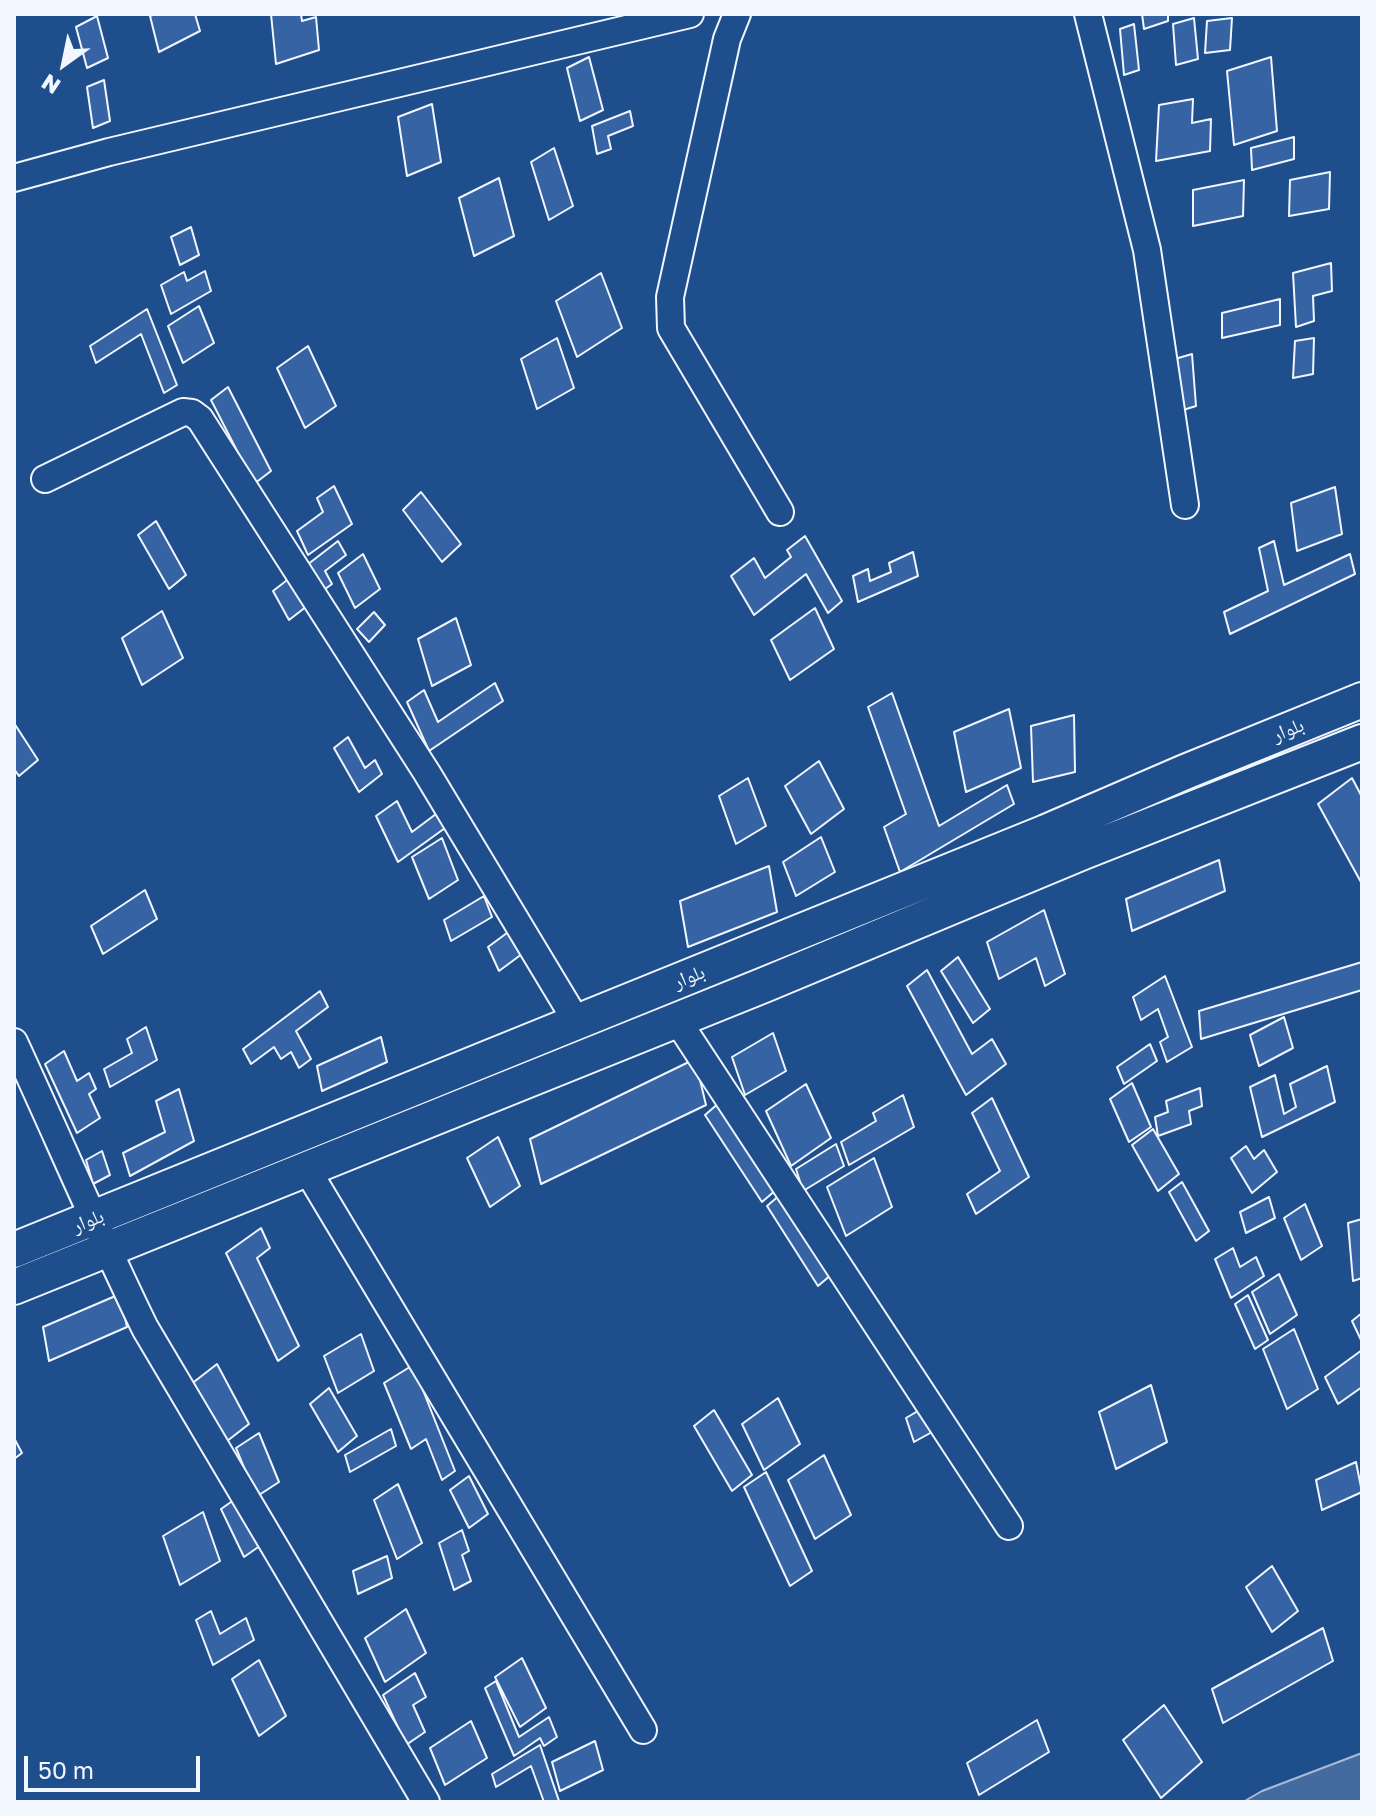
<!DOCTYPE html>
<meta charset="utf-8">
<style>
body{margin:0}
#map{position:relative;width:1376px;height:1816px;overflow:hidden;background:#1f4e8c;font-family:"Golos Text",sans-serif}
canvas{display:block}
.frame{position:absolute;inset:0;border:16px solid #f2f6ff;pointer-events:none}
.north{position:absolute;left:24px;top:24px;width:80px;height:80px;-webkit-text-stroke:6px #1f4e8c;paint-order:stroke;rotate:213deg;font-size:22px;font-weight:700;line-height:32px;text-align:center;color:#f2f6ff}
.north::after{content:'';display:block;margin:auto;width:28px;height:36px;background:#f2f6ff;clip-path:polygon(50% 0,100% 100%,50% 72%,0 100%)}
.scale{position:absolute;left:24px;top:1756px;width:176px;height:36px;box-sizing:border-box;border:4px solid #f2f6ff;border-top:0;padding-left:10px;font-size:24px;line-height:28px;white-space:nowrap;color:#f2f6ff;-webkit-text-stroke:6px #1f4e8c;paint-order:stroke}
</style>
<div id="map">
<canvas width="1376" height="1816"></canvas>
<div class="frame"></div>
<div class="north">N</div>
<div class="scale">50 m</div>
</div>
<script>
const g = document.querySelector('canvas').getContext('2d');
g.lineJoin = 'round';
function fill(path, color) { g.fillStyle = color; g.fill(path, 'evenodd'); }
function stroke(path, color, width, dash) { g.strokeStyle = color; g.lineWidth = width; g.lineCap = dash ? 'butt' : 'round'; g.setLineDash(dash || []); g.stroke(path); }
function write(font, color, halo, rows, align = 'center') {
  g.font = font + ' "Golos Text","Noto Naskh Arabic",sans-serif'; g.lineWidth = 6; g.setLineDash([]); g.textBaseline = 'middle'; g.strokeStyle = halo; g.fillStyle = color; for (const [text, x, y, turn = 0] of rows) {
    g.save(); g.translate(x, y); g.rotate((+turn || 0) * Math.PI / 180); g.textAlign = isNaN(turn) ? turn : align; if (halo) g.strokeText(text, 0, 0); g.fillText(text, 0, 0); g.restore();
  }
}
const water = new Path2D(`
 M1362,1753V1802H1243L1262,1791Z`);
const building = new Path2D(`
 M155,14H195L200,31L159,52L150,16Z
 M271,14H301L302,21L316,17L319,50L276,64Z
 M1142,14H1168V21L1144,29Z
 M97,16L108,58L87,68L76,27Z
 M1194,18L1198,59L1176,65L1173,24Z
 M1232,18L1230,50L1205,53L1207,21Z
 M1134,24L1139,70L1124,75L1120,29Z
 M589,57L603,110L580,121L567,68Z
 M1271,57L1277,131L1234,145L1227,71Z
 M104,80L110,121L93,128L87,87Z
 M1193,99L1192,123L1211,119L1210,151L1156,161L1159,105Z
 M432,104L441,162L407,176L398,117Z
 M630,111L633,126L608,136L611,149L597,154L592,126Z
 M1294,137V159L1252,170L1251,148Z
 M554,148L573,206L549,220L531,162Z
 M1330,172L1329,209L1289,216L1290,180Z
 M499,178L514,236L474,256L459,198Z
 M1244,180L1243,216L1193,226V190Z
 M191,227L199,255L180,265L171,237Z
 M1331,263L1332,291L1313,296L1314,321L1296,327L1293,273Z
 M205,271L211,291L171,314L161,285L184,272L187,281Z
 M601,273L622,328L577,357L556,301Z
 M1280,299V325L1222,338V313Z
 M199,306L214,343L183,363L168,326Z
 M147,309L177,385L164,393L141,334L96,363L90,346Z
 M557,338L574,388L537,409L521,359Z
 M1314,338L1313,374L1293,378L1295,341Z
 M308,346L336,406L305,428L277,368Z
 M1192,354L1196,406L1180,411L1175,359Z
 M228,387L271,471L254,484L211,400Z
 M334,486L352,524L308,555L297,531L323,512L317,498Z
 M1335,487L1342,534L1297,551L1291,503Z
 M421,492L461,544L442,562L403,510Z
 M156,521L186,575L169,589L138,535Z
 M805,536L842,601L828,613L806,574L754,615L731,576L754,558L765,578L791,557L787,550Z
 M338,541L346,555L325,571L332,584L321,592L307,565Z
 M1274,541L1284,585L1350,554L1355,574L1230,634L1224,612L1268,591L1259,548Z
 M913,552L918,576L858,602L853,576L868,569L870,581L891,572L889,563Z
 M363,554L380,589L355,608L338,573Z
 M295,574L311,603L289,620L273,591Z
 M815,608L834,649L790,680L771,640Z
 M162,611L183,658L142,685L122,638Z
 M374,612L385,625L369,642L357,629Z
 M456,618L471,665L432,686L418,639Z
 M495,683L503,701L429,751L407,702L424,690L438,722Z
 M892,693L939,826L1007,785L1014,804L900,872L884,827L906,814L868,707Z
 M1009,709L1021,768L966,792L954,732Z
 M1074,715L1075,772L1033,782L1031,726Z
 M14,723L38,760L19,776L14,769Z
 M348,737L365,768L375,760L382,774L359,792L334,748Z
 M819,761L844,809L811,834L785,786Z
 M748,778L766,826L736,844L719,796Z
 M1352,778L1362,797V884L1318,804Z
 M397,801L412,832L444,808L452,823L398,862L376,816Z
 M821,837L835,872L796,896L783,862Z
 M442,838L458,880L429,899L412,857Z
 M1219,860L1225,891L1132,931L1126,899Z
 M769,866L777,912L688,947L680,901Z
 M145,890L157,919L103,954L91,926Z
 M484,896L492,917L451,941L444,920Z
 M1044,910L1065,974L1045,986L1036,958L999,979L987,942Z
 M515,927L526,951L499,971L488,947Z
 M958,957L990,1009L973,1023L941,971Z
 M1362,962V990L1201,1039L1199,1011Z
 M927,970L972,1054L992,1039L1006,1064L966,1095L907,986Z
 M1165,976L1192,1047L1167,1062L1160,1042L1168,1037L1158,1009L1141,1020L1133,997Z
 M320,991L328,1007L296,1031L311,1059L299,1068L291,1052L281,1059L274,1047L251,1064L243,1049Z
 M1284,1017L1293,1048L1259,1066L1250,1035Z
 M146,1027L157,1060L110,1087L104,1069L132,1053L127,1039Z
 M773,1033L786,1071L745,1095L732,1057Z
 M381,1037L387,1062L322,1091L317,1066Z
 M1150,1044L1157,1061L1124,1084L1117,1067Z
 M64,1051L77,1081L89,1073L96,1089L89,1094L100,1118L77,1133L45,1064Z
 M695,1059L706,1105L541,1184L530,1139Z
 M1327,1066L1335,1102L1262,1137L1250,1087L1275,1075L1284,1114L1296,1107L1290,1084Z
 M1132,1083L1151,1127L1129,1142L1110,1099Z
 M806,1084L831,1138L791,1166L766,1111Z
 M1200,1088L1202,1106L1189,1111L1191,1124L1158,1136L1155,1117L1168,1112L1166,1101Z
 M179,1089L194,1141L130,1176L123,1153L165,1132L156,1101Z
 M903,1095L914,1127L849,1165L841,1142L876,1121L873,1113Z
 M992,1098L1029,1177L976,1214L967,1194L1000,1171L972,1113Z
 M720,1102L777,1189L762,1202L705,1115Z
 M1153,1129L1179,1174L1158,1191L1132,1145Z
 M498,1137L520,1186L490,1207L467,1158Z
 M836,1144L844,1166L803,1191L796,1169Z
 M1246,1146L1254,1159L1264,1150L1277,1172L1252,1193L1231,1158Z
 M102,1151L110,1175L93,1184L86,1160Z
 M874,1158L892,1207L846,1236L827,1187Z
 M1182,1182L1209,1231L1196,1241L1169,1192Z
 M781,1194L832,1274L818,1286L767,1206Z
 M1269,1197L1275,1218L1246,1233L1240,1212Z
 M1305,1204L1322,1246L1301,1260L1284,1218Z
 M1362,1219V1278L1353,1281L1348,1223Z
 M261,1228L270,1248L257,1258L299,1346L278,1361L226,1253Z
 M1233,1248L1240,1267L1256,1257L1264,1276L1231,1298L1215,1259Z
 M1279,1274L1297,1315L1270,1334L1252,1292Z
 M120,1294L127,1327L49,1361L43,1327Z
 M1248,1295L1268,1340L1255,1349L1235,1304Z
 M1362,1313V1342L1352,1321Z
 M1294,1329L1318,1389L1287,1409L1263,1349Z
 M361,1334L374,1371L338,1393L324,1356Z
 M1362,1350V1387L1338,1404L1325,1377Z
 M217,1364L249,1424L222,1445L190,1385Z
 M413,1365L455,1471L442,1480L426,1439L411,1449L384,1383Z
 M1151,1385L1167,1442L1116,1469L1099,1412Z
 M329,1388L357,1436L338,1452L310,1404Z
 M778,1398L800,1444L764,1470L742,1424Z
 M923,1408L932,1432L914,1442L906,1418Z
 M714,1410L752,1475L732,1491L694,1426Z
 M391,1429L396,1446L350,1472L345,1455Z
 M259,1433L279,1482L256,1497L236,1448Z
 M14,1438L22,1453L14,1459Z
 M824,1455L851,1515L815,1539L788,1480Z
 M1356,1462L1362,1492L1322,1510L1316,1480Z
 M766,1472L812,1571L790,1586L744,1487Z
 M469,1476L488,1514L469,1528L450,1490Z
 M398,1484L422,1543L397,1559L374,1500Z
 M241,1495L264,1543L244,1557L221,1509Z
 M203,1512L220,1561L180,1585L163,1536Z
 M462,1530L469,1551L462,1555L471,1581L454,1590L439,1543Z
 M387,1556L392,1578L358,1594L353,1571Z
 M1272,1566L1298,1611L1272,1632L1246,1587Z
 M406,1609L426,1653L385,1682L365,1638Z
 M211,1611L220,1634L246,1618L254,1640L213,1665L196,1620Z
 M1323,1628L1333,1661L1223,1723L1212,1689Z
 M522,1658L546,1708L520,1727L495,1677Z
 M259,1660L286,1716L259,1736L232,1679Z
 M415,1673L426,1697L413,1705L425,1732L406,1745L383,1695Z
 M496,1681L519,1737L549,1717L557,1737L544,1746L540,1738L514,1756L485,1688Z
 M1164,1705L1202,1762L1161,1798L1123,1740Z
 M1037,1720L1049,1752L979,1795L967,1763Z
 M471,1721L487,1758L445,1785L430,1748Z
 M595,1741L603,1770L560,1791L552,1762Z
 M540,1745L559,1801L544,1802L531,1766L496,1787L492,1774Z`);
const minor = new Path2D(`
 M737,14L727,39L670,297L671,328L780,512
 M1088,14L1147,250L1185,505
 M14,178L109,152L690,14
 M45,479L183,412L192,413L200,419L427,773L577,1022
 M677,1020L1009,1526
 M14,1042C58,1137 99,1234 145,1328L426,1802
 M306,1168L643,1730`);
const major = new Path2D(`
 M14,1250L1046,832L1185,772L1362,700
 M14,1287L764,985L1083,852L1362,742`);
const streetNames = [
 ["بلوار",1288,730,-22],
 ["بلوار",689,977,-22],
 ["بلوار",88,1221,-22]
];
fill(water, '#446ba0');
stroke(water, '#a8bbd7', 2);
fill(building, '#3563a3');
stroke(building, '#f2f6ff', 2);
stroke(minor, '#f2f6ff', 30);
stroke(major, '#f2f6ff', 38);
stroke(minor, '#1f4e8c', 26);
stroke(major, '#1f4e8c', 34);
write('20px', '#f2f6ff', '#1f4e8c', streetNames);
</script>
